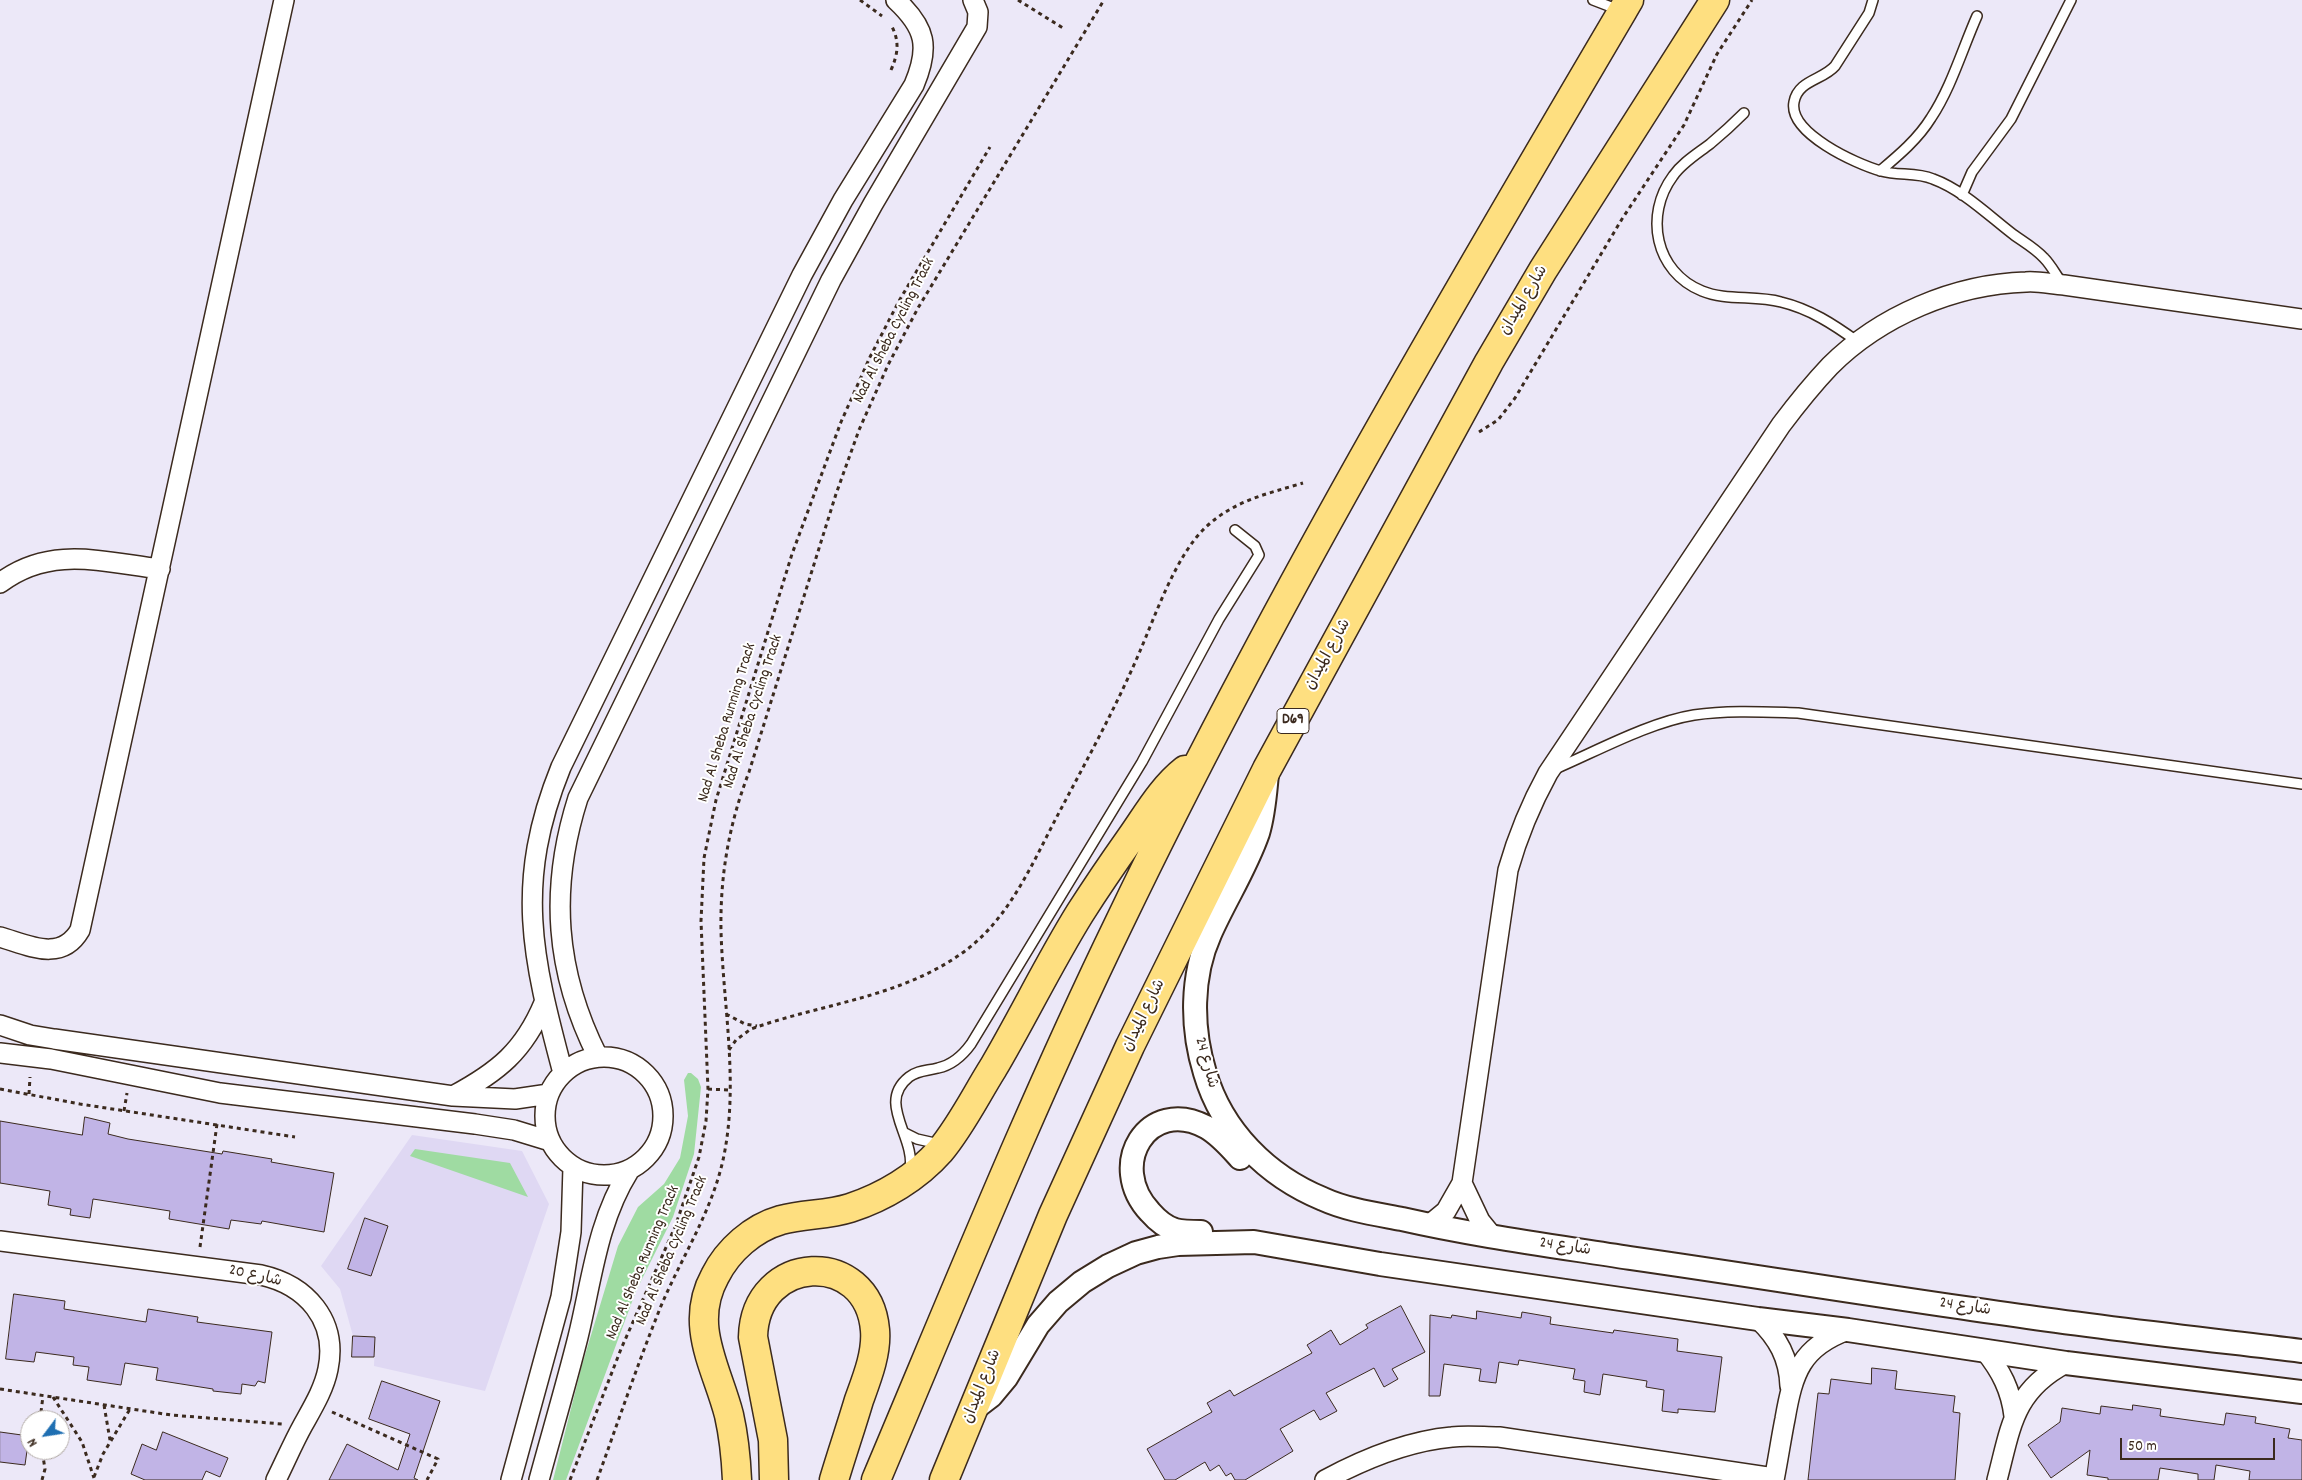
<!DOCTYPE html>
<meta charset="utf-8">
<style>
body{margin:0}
#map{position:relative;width:2302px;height:1480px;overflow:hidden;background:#ece8f8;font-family:Dekko,sans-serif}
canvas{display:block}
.north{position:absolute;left:20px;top:1410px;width:50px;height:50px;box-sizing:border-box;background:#fff;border:1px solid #b1aaa5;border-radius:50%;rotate:239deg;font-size:14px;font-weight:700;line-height:20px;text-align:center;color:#3b2a1e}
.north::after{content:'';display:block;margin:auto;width:18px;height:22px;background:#1f6fb2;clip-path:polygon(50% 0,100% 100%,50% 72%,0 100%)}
.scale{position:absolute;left:2120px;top:1438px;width:155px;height:22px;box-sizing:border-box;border:2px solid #3b2a1e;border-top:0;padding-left:6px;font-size:15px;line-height:18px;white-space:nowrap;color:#3b2a1e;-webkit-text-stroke:4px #fff;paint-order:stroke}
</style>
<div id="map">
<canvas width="2302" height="1480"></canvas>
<div class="north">N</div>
<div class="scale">50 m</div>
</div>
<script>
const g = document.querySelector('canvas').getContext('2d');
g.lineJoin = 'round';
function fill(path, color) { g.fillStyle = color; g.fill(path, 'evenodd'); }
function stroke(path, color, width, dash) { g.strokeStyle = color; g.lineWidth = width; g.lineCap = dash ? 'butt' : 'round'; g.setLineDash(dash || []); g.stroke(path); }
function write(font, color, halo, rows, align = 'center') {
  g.font = font + ' Dekko,"Playpen Sans Arabic",sans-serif'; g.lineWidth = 4; g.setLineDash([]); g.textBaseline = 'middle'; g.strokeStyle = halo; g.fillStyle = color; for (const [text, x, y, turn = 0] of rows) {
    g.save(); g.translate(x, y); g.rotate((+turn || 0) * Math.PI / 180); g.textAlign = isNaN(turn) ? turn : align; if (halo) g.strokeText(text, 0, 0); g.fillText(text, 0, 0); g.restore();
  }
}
const built = new Path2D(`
 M412,1135L522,1151L549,1204L485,1391L374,1366L375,1337L353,1336L340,1289L321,1266Z`);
const green = new Path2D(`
 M688,1073H691L698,1079L701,1087L694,1154L673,1217L636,1291L566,1480H553L582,1365L618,1246L638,1207L664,1184L680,1158L688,1116L684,1080Z
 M415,1149L510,1163L528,1197L410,1156Z`);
const building = new Path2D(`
 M85,1117L110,1123L108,1134L128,1139L222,1154L223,1151L272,1159L271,1162L334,1173L324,1232L262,1221L261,1224L231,1220L229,1229L169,1219L170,1211L93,1199L90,1218L70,1215L71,1209L48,1205L50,1191L0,1183V1121L82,1135Z
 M365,1218L388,1226L371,1276L348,1269Z
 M14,1294L65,1301L64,1309L146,1322L148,1309L198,1317L197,1322L272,1332L265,1383L258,1381L255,1386L242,1384L241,1394L213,1391V1389L156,1380L158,1368L125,1363L121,1385L87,1380L89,1367L73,1365L74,1357L36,1352L34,1362L6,1359Z
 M1401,1306L1425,1352L1392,1369L1398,1379L1384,1387L1374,1368L1326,1393L1337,1411L1320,1420L1314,1410L1280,1429L1293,1451L1245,1480H1235L1231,1473L1226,1476L1219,1465L1210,1471L1205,1462L1175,1480H1165L1147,1449L1212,1412L1207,1403L1230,1390L1234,1396L1312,1353L1307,1345L1331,1330L1340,1345L1368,1328L1366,1325Z
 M1477,1311L1521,1318L1522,1312L1551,1317L1550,1324L1613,1333L1614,1330L1678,1339L1677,1351L1722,1357L1715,1412L1678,1409V1413L1662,1411L1664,1390L1646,1387L1647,1381L1603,1374L1600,1395L1584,1392L1585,1381L1573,1379L1575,1369L1519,1360L1518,1365L1499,1362L1496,1383L1479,1381L1481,1369L1444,1364L1440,1396H1429L1430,1315L1451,1318L1452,1315L1476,1319Z
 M353,1336L375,1337L374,1357H352Z
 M1872,1368L1897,1371L1895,1389L1955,1396L1953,1412L1960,1413L1955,1480H1808L1818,1393L1829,1394L1831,1379L1871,1384Z
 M382,1381L440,1401L414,1478L418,1480H329L347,1444L398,1470L410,1434L369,1419Z
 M2133,1405L2161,1409L2160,1416L2224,1425L2226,1413L2256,1417L2255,1423L2290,1429L2288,1438L2302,1440V1480H2249L2250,1471L2216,1465L2214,1480H2198V1474L2160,1468L2158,1480H2108V1478L2087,1475L2090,1450L2051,1478L2028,1445L2060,1422L2062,1408L2100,1414L2101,1406L2132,1410Z
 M0,1432L29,1436L25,1465L0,1462Z
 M163,1432L228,1458L220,1477L206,1471L202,1480H145L131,1474L142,1444L156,1450Z`);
const path = new Path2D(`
 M860,0L882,16
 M1018,0L1063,28
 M891,70C898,54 900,41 891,25
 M1479,432L1498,420L1515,398L1622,219L1684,125L1717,54L1752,0
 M726,1014L745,1024L757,1026
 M729,1050L736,1040L751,1029C823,1003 901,998 965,951C1012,916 1035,857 1062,807C1089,756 1117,705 1140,651C1156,614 1176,555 1206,527C1235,500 1267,494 1303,483
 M0,1089L80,1104L295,1137
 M708,1089L729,1090
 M29,1094L30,1077
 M124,1111L127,1093
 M200,1247L217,1124
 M0,1389L171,1415L282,1424
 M53,1397L82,1442L94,1478
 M104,1405L110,1440
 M332,1412L438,1459L427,1480
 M40,1420L43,1396
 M94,1477L103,1454L130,1409
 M42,1480L45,1469L42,1450
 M570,1480L621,1349L675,1227L699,1157L706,1121L708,1089L701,921L704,858L716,800L792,554L841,422L870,357L899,301L990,147
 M597,1480C618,1422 638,1363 661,1306C683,1254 715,1207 725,1150C738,1078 723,1003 721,931C720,875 729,824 749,772L836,494L859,430L888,365L918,308L1104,0`);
const service = new Path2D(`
 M1593,0L1619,10
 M1873,0L1869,13L1835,66C1823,80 1798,80 1794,102C1788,133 1856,164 1881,171C1898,176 1916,172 1933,179C1963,190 1989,216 2014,235C2024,242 2036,249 2044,258C2051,265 2056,275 2062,283
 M1744,113C1733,124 1722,134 1710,144C1697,154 1682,163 1673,176C1644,215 1655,272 1702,291C1726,301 1755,295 1781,302C1810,309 1833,324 1858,342
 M1880,171C1899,155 1918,139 1931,118C1951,88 1962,50 1977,16
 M1962,195L1972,172L2011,119L2071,0
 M1555,769C1597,751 1650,722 1694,715C1729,710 1764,712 1798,713L2302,784
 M905,1133L917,1139L939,1144
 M910,1170C916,1137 876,1103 909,1077C918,1070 927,1071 938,1068C952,1065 963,1055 971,1044L1142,762L1219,619L1259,555L1255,546L1235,530`);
const minor = new Path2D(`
 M0,583C50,545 102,562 160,569
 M0,937C28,945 61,963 80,930L284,0
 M0,1025L30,1035L54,1039L453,1096L515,1099L549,1094
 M0,1053L51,1059L220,1093L475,1124L514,1130L550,1141
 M545 1116a59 59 0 1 1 118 0a59 59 0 1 1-118 0Z
 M598,1057C555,972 549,889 578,798L831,280L873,204L977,27L978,12L973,0
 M563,1073C532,957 514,883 561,767L802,275L843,200L914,85C930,47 926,28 896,0
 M453,1096C498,1072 524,1051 544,1003
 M1462,1183L1480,1221L1493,1237
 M1429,1225L1446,1211L1462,1183L1508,870C1518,835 1531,804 1548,773L1781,425C1796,405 1812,385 1830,366C1880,316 1955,284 2026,282C2038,281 2051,284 2064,285L2302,319
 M0,1241L261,1275C306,1285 338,1320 328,1369C324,1389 313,1407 303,1425C293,1443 285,1462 276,1480
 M1758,1319C1778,1338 1789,1358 1790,1386
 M1985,1351C2001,1371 2011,1390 2014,1416
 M511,1480L561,1297L571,1232L573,1167
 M539,1480C552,1432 566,1385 578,1337C592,1280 597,1222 629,1171
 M1325,1480C1364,1459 1408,1441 1452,1437C1467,1435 1484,1437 1499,1437L1774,1478
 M1774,1480C1778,1460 1781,1439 1785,1419C1793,1373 1801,1347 1848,1330
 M1997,1480C2011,1427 2013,1391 2066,1363`);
const tertiary = new Path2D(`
 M1267,774C1265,794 1264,813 1258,833C1246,868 1225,900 1210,934C1191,976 1191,1028 1205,1073C1222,1131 1267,1176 1323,1199C1347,1210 1376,1214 1402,1219C1477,1236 1554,1246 1630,1258C1763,1277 1895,1299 2028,1317C2119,1330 2211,1340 2302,1351
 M1201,1232C1193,1232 1183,1232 1175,1230C1165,1227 1157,1220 1150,1212C1106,1165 1148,1096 1206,1127C1220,1135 1230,1147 1240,1158
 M974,1409L991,1396L1006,1378L1038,1325L1058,1302L1082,1282L1108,1266L1136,1253L1158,1247L1178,1244L1254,1242L1380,1264L1758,1319L1848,1330L2066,1363L2302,1392`);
const primary = new Path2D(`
 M737,1480C736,1458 734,1437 729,1415C717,1368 688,1325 715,1276C728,1250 753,1228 781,1220C804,1214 828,1215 850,1208C884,1197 917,1177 940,1151C961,1126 976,1095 993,1068C1023,1017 1049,963 1080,913C1096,888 1113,863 1130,839C1147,815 1162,788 1185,770
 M774,1480L773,1440L753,1337C755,1253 868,1248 875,1330C877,1353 867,1378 859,1400C851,1427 842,1453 834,1480
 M876,1480C955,1293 1031,1104 1120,921C1272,605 1451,302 1629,0
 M944,1480L1053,1215L1130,1046L1267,769L1489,362L1543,270L1715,0`);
const shields = [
 [1293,721,32]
];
const shieldNames = [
 ["D69",1293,721]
];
const streetNames = [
 ["شارع الميدان",1525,301,-59],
 ["Nad Al Sheba Cycling Track",895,331,-63],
 ["شارع الميدان",1329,655,-61],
 ["Nad Al Sheba Cycling Track",754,712,-72],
 ["Nad Al Sheba Running Track",728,723,-73],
 ["شارع الميدان",1145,1016,-64],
 ["شارع 24",1205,1063,75],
 ["شارع 24",1565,1248,9],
 ["Nad Al Sheba Cycling Track",673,1251,-67],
 ["Nad Al Sheba Running Track",644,1263,-67],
 ["شارع 20",255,1277,13],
 ["شارع 24",1965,1308,9],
 ["شارع الميدان",983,1387,-68]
];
fill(built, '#dfd8f3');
fill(green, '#9fdba2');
fill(building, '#c1b4e6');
stroke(building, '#3b2a1e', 1);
stroke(service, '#3b2a1e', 12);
stroke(minor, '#3b2a1e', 22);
stroke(tertiary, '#3b2a1e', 26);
stroke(primary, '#3b2a1e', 31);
stroke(path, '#3b2a1e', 3, [4, 4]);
stroke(service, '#fff', 9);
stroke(minor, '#fff', 19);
stroke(tertiary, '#fff', 22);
stroke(primary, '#fedf80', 28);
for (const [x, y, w] of shields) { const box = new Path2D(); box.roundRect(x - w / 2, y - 12.5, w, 25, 4); g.fillStyle = '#fff'; g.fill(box); stroke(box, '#3b2a1e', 1); }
write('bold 15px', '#3b2a1e', null, shieldNames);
write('16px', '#3b2a1e', '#fff', streetNames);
</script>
